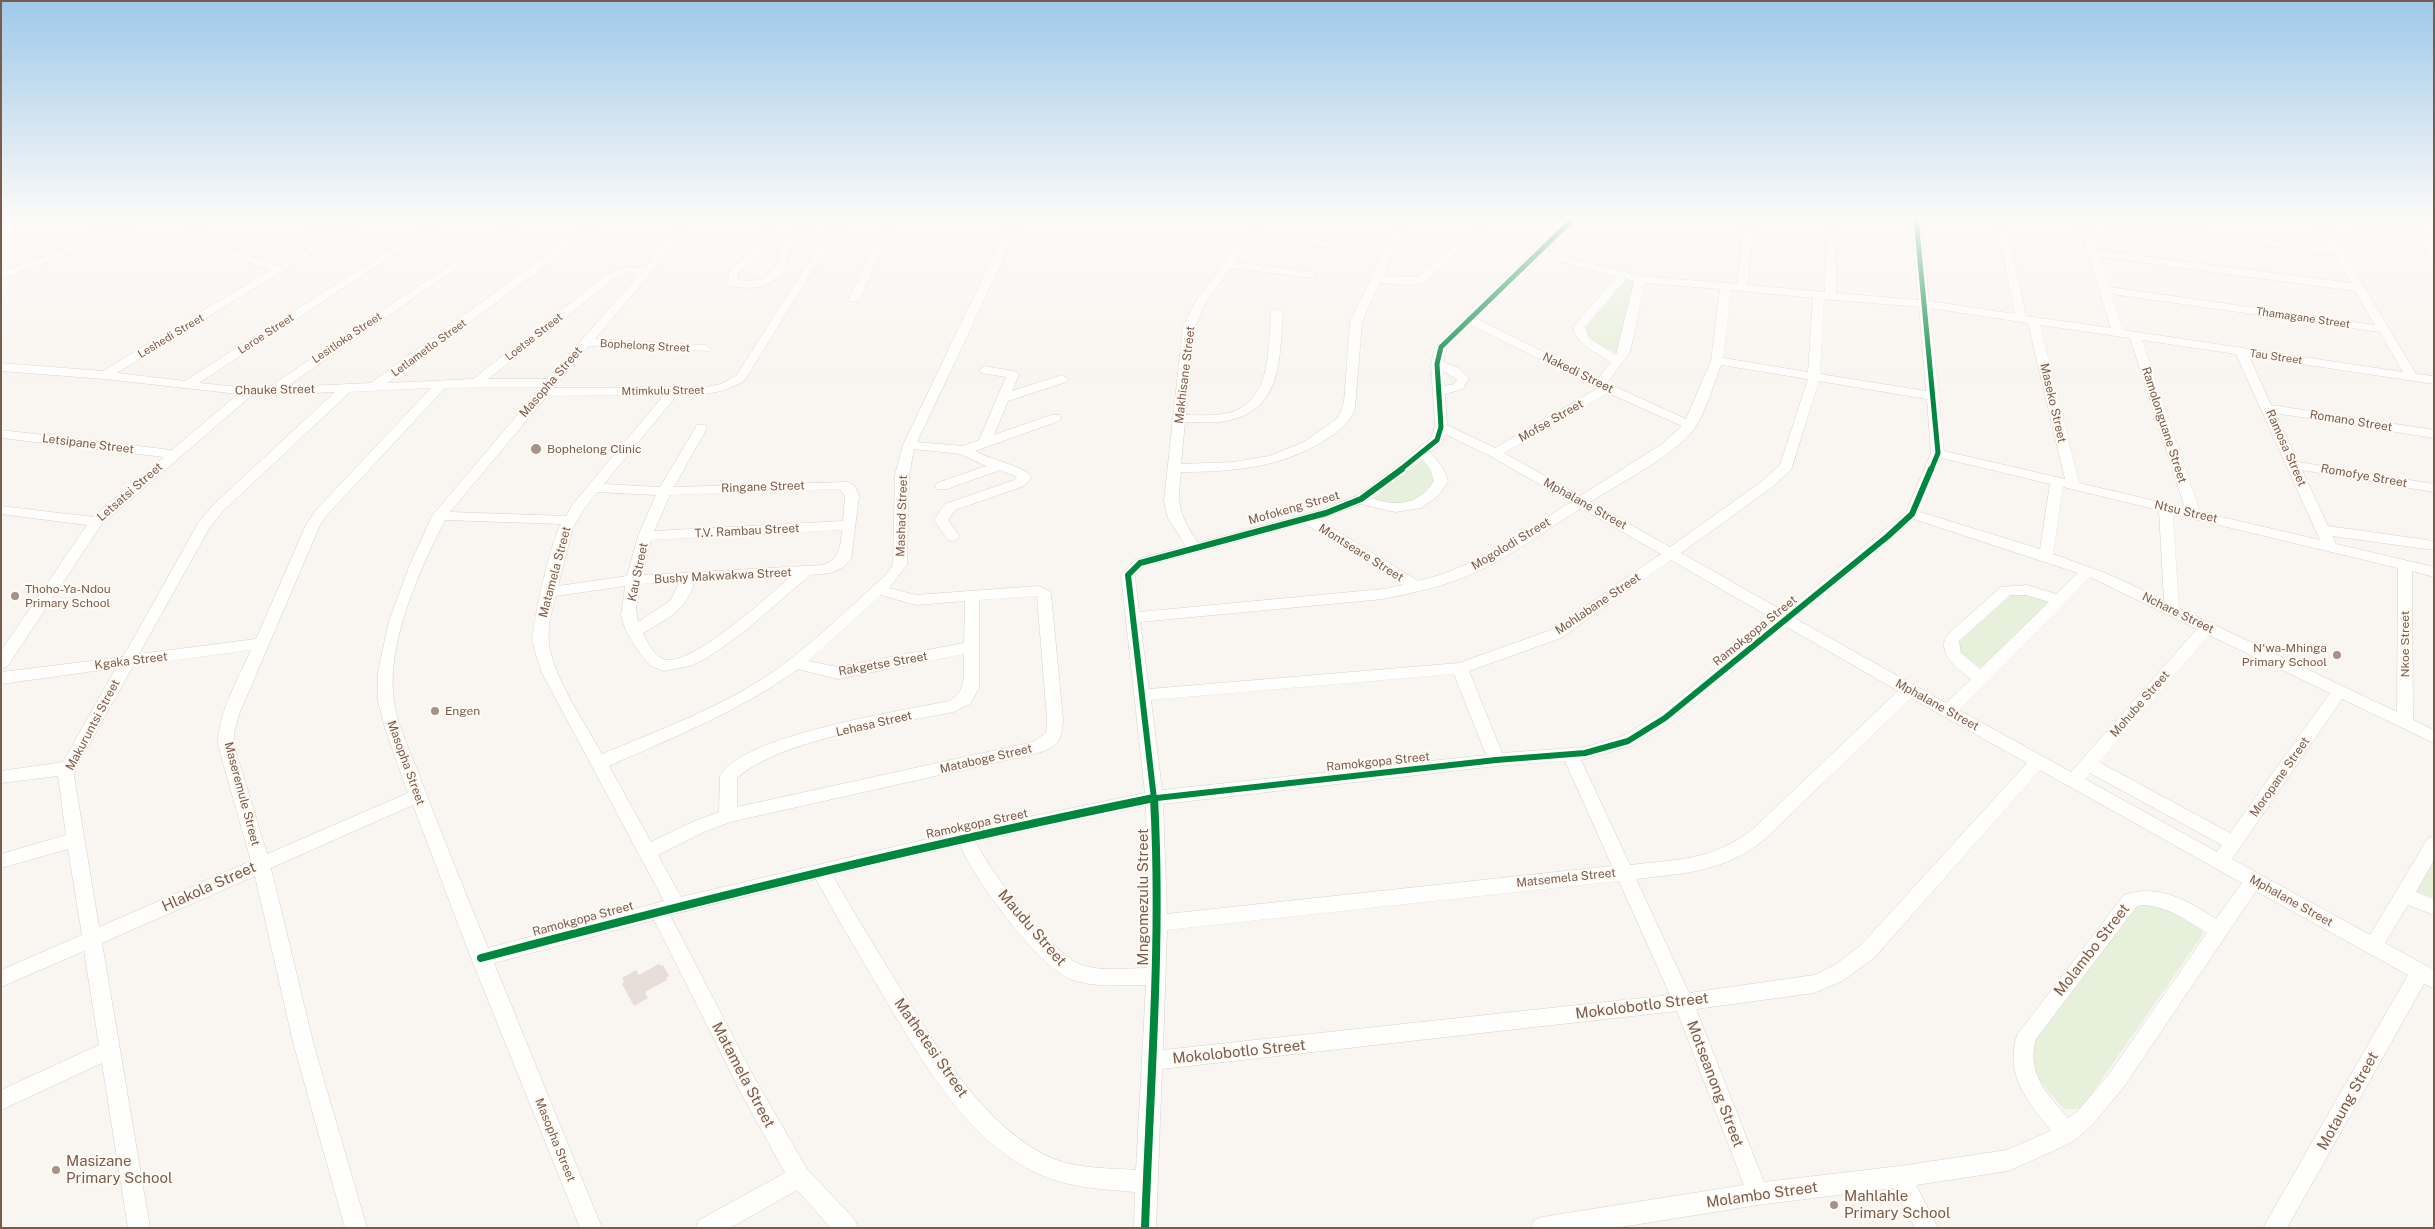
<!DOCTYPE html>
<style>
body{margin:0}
#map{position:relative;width:2435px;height:1229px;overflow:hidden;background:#f9f5f0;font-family:"Public Sans",sans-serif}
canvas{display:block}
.frame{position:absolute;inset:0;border:2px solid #7a5c4d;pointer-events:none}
</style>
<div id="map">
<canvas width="2435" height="1229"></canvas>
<div class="frame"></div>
</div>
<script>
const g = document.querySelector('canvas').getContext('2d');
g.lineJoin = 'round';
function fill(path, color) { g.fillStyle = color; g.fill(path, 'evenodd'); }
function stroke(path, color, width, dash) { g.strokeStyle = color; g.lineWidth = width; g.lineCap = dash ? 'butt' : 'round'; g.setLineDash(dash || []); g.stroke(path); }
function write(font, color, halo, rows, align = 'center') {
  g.font = font + ' "Public Sans",sans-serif'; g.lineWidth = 4; g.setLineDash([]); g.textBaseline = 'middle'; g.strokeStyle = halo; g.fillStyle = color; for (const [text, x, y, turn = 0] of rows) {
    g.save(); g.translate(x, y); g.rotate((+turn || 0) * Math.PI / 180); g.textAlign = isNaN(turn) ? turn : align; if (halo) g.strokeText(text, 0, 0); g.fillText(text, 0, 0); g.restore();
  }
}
const green = new Path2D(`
 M1627,278L1636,282L1620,355C1605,347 1586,343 1584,324L1621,282Z
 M1423,459L1436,473C1435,488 1420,501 1405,505C1394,507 1381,503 1370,500Z
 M2010,591L2054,600L1982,668L1960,654L1954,640Z
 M2434,863V898L2415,890Z
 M2141,898L2203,924L2202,936L2081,1109H2064L2036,1077L2031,1043Z`);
const building = new Path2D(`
 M659,964L661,966L663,965L669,976L666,978L667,980L645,992L648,998L634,1006L622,984L624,982L622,978L636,970L639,975Z`);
const minor = new Path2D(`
 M77,218C85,217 93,221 101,221C110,221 119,217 129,218L100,227Z
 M134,218H146L83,249L1,279V272L75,245Z
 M205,218H216L197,234L204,239L278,266L334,232L291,220L290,218H305L341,227L358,218H369L117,373L185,381L439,218H450L199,383L248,388H268L518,218H529L286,387L371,383L596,218H607L583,239L387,383L473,379L606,275L627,267L644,268L684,218H694L651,273L595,339L705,345L711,349L709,351L589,346L553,388L706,387L721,384L736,376L836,218H846L744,381C722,394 702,395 677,395L604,484L660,487L697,425H705L707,428L674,487L848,482L855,486L859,496L851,559L842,568L830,573L810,575L745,631L707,658L690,666L664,671L651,666L641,655L626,631L621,616L625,586L556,596C552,611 547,626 549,642C551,674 586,725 602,754C657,731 714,710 764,678C808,649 846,610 886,575L893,565L895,475L903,445L1005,231L1013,218H1023L917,442L963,446L979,440L1006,377L981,373L979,370L985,366L1017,372L1019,375L1012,391L1062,375L1068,379L1066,382L1008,401L994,435L1051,415H1059L1061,418L1059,421L975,451C990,460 1022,465 1032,477L1024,486L955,510L948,520L960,537L953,541L948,540L934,520L945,504L1014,480L1017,477L1000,470L947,489H937L935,486L937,483L986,466L961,454L914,449L909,475L907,565L889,588L916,595L1038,586L1049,591L1051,594L1063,719C1062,739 1059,747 1038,753L730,822L704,832L658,855L681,897L965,830L1145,793L1121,575L1135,560L1186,546L1168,518L1164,501L1183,327L1195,302L1256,218H1266L1256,232L1327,241L1332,244L1327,247L1252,237L1235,262L1312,272L1317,275L1312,278L1231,268L1206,302L1195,327L1186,415C1202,415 1222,417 1237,410C1272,394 1268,345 1271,312L1277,309L1283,312C1279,361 1283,414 1220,422C1209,423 1197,422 1185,422L1181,464L1234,462L1269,456L1304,442L1338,418L1344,402L1350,322L1399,218H1409L1383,276L1418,277L1484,218H1494L1425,282L1409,285L1380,283L1362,322L1355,408C1350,423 1338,432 1325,440C1281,468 1231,472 1181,472C1177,508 1179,513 1198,543L1321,510L1356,496L1371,487L1431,438L1435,427L1431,364L1435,347L1464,317L1569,218H1579L1546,251L1640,276L1737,284L1744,218H1754L1748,285L1825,292L1826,218H1836V293L1918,300L1911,218H1921L1929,301L2015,314L1995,218H2005L2026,316L2111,328L2077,218H2101L2330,248L2313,218H2347L2408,225L2406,222L2407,220H2415L2434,247V258L2430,257L2413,232L2325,221L2416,374L2434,376V384L2249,356L2271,405L2434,430V438L2275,413L2298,462L2434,484V492L2302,470L2328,526L2434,541V550L2332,536L2336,544L2434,567V577L2412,571L2413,720L2434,730V743L2342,699L2232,859L2370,935L2428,838L2434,836V860L2416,892L2434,899V915L2408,905L2385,943L2434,970V988L2424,984L2287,1228H2263L2408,975L2256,891L2123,1088L2092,1125L2075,1140L2062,1147L2008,1171L1916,1185L1938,1228H1915L1894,1188L1758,1205L1615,1228H1531L1534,1220L1542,1217L1744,1185L1677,1011L1162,1069L1156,1228H1134L1135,1192C1102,1189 1069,1188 1039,1174C967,1142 923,1062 884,997C861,958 838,919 816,879L670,915L755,1079L807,1169L855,1220L858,1228H831L797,1190L730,1228H696L699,1220L785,1173L741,1093L654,920L494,963L602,1228H580L471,958L413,805L271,868L314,1046L367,1228H345L294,1046L255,876L102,943L150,1228H128L102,1063L1,1110V1090L99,1045L84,951L1,987V970L82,935L68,849L1,868V854L66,835L58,776L1,783V771L63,762L116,668L1,684V672L123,657L199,522L213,505L335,392L251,396L101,525L7,667L1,668V651L87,525L1,514V506L93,517L164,457L1,438V430L172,450L238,394L105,379L1,371V363L103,371L270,270L196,243L186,236V232ZM2088,222L2334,255L2351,283L2097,250ZM1541,256L1616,277L1573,327C1577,345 1596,352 1611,362L1598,379L1477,319ZM2100,257L2355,291L2375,325L2109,287ZM628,273L639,274L548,379H488L614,279ZM1626,279L1634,281L1616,355L1589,338L1585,327ZM1645,283L1720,289L1711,361L1686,419L1607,383L1630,352ZM1731,290L1813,298L1808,372L1723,358ZM2111,294L2380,332L2403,372L2123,330ZM1824,299L1919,307L1926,391L1820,374ZM1930,308L2028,323L2065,479L1944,451ZM1471,325L1598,388L1495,448L1447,425L1445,394L1463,389L1469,378L1459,368L1443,362L1447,348ZM2040,325L2130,338L2185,508L2079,483ZM2142,340L2236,354L2320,540L2200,512ZM1721,365L1808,379L1780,465L1761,482L1670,547L1590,502C1619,484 1667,459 1689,435C1704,420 1713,385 1721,365ZM1443,371L1457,379L1454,384L1445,386ZM1819,381L1927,399L1931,453L1906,512L1785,612L1681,553L1771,488L1791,470ZM541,387L432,516L409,567L389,621L378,672V701L385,728L408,793L267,854L234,745V732L240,712L320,525L326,516L445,388ZM431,388L316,510L306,525L256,639L139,654L210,527L223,511L350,392ZM1608,393L1682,426L1662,444L1580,496L1504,453ZM664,395L573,504L566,516L450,512L547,396ZM1445,434L1490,456L1571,502C1522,533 1475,568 1418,581L1318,519L1361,504L1395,512L1421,508L1439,495L1448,481L1443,468L1430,452L1442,443ZM1942,458L2050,484L2040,549L1920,512ZM1422,459L1430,469L1434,481C1420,504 1396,508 1372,498ZM2063,487L2159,510L2164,600L2108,574L2053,554ZM840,489L845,496L843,521L654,531L670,495ZM597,492L656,495L638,536L627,576L558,586L573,528L584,509ZM1581,508L1661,554L1551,630L1459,663L1149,689L1140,622L1383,599C1411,593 1438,588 1465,577C1506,560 1543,532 1581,508ZM2173,514L2398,568L2397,712L2179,608ZM1914,519L2078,573L2056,594L2027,585L2001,587L1947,635C1936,653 1958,669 1971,679L1946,703L1796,619ZM445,520L561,524C552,539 531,626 533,643C535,653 539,663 542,673L664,901L488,948C464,889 440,831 418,772C408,746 395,721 393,693C389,637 420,569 445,520ZM1304,523L1403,585L1383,589L1139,612L1135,576L1145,566ZM842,530C840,547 841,558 823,565L642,575L651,540ZM1671,560L1775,620L1659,714L1623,736L1585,747L1502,753L1469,671L1561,638ZM791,576C769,596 696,662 668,660C656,660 647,642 643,633C666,620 688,609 694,582ZM2090,577L2197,629L2071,772L1959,710ZM680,582L670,601L638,622L636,610L640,584ZM881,595L916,605L965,601L964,643L838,667L808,661ZM2010,595H2026L2049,602L1980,669L1961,653L1959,641ZM1037,596L1047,719L1046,733L1033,742L737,807V778C780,739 894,724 953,712L970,704L979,688V600ZM1787,627L1898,691L1753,829C1712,861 1679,859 1630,865L1581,760L1634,745L1671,722ZM2209,635L2330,693L2230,833L2099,762ZM251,650C238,680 218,712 218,745L251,861L99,927L79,806L74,776L76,768L133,666ZM964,654C963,673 968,691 949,701C902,711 742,735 720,776L719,812L692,822L651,842L609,766C674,737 740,711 798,669L838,679ZM1454,674L1486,755L1162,790L1151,700ZM1911,698L2027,763L1860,946L1835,965L1814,975L1689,993L1636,879C1686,873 1725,872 1765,839ZM1565,761L1612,866L1167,914L1163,804L1496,766ZM2040,770L2242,883L2216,919C2188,901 2159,883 2124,895L2017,1035C2005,1075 2026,1100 2051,1130L2046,1133L2007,1150L1900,1166L1764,1182L1696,1009L1814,993L1842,981L1874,958ZM2090,773L2222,845L2217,852L2085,779ZM1146,806L1148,904L1147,968C1126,968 1102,972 1082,965C1054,957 988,869 976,842ZM960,845C974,879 1037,965 1070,979C1094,988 1121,985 1146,985L1136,1170C1109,1168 1079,1169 1054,1159C986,1131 934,1043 897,983C875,947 853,912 833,876ZM1619,881L1670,995L1163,1050L1167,930ZM2142,905C2167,906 2186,920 2207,933L2109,1074L2078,1111L2068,1118C2047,1094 2026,1073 2036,1039L2137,906Z
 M770,218H780L760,252L739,273L738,280C754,282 770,281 777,263C779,257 779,251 783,245C789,235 799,228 804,218H814C809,229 799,235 793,245C789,251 790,258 787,264C777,289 751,291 728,285L729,272L752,248Z
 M890,218H900C883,241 873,272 860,299L858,301H850L848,299L876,244L880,230Z
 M936,218H955L962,221L957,224Z`);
const cyclewayFar2 = new Path2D(`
 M1916,218L1938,453L1931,470
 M1400,470L1437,440L1441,427L1437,364L1441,347L1574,218`);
const cyclewayFar1 = new Path2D(`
 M1148,799L1496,760L1585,753L1628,741L1665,718L1888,536L1912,514L1931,469
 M1154,799L1128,575L1140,563L1326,513L1361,499L1402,469`);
const cycleway = new Path2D(`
 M481,958C704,899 928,844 1154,798
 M1145,1228C1150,1084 1162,942 1154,798`);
const markers = [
 [536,449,6,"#a69286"],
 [15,596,5,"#a69286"],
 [2337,655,5,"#a69286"],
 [435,711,5,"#a69286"],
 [56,1170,5,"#a69286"],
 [1834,1205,5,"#a69286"]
];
const farStreetnames = [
 ["Thamagane Street",2303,318,8],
 ["Leroe Street",266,334,-33],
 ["Leshedi Street",171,336,-31],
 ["Loetse Street",534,337,-38],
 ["Lesitloka Street",347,338,-34],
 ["Bophelong Street",645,346,3],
 ["Letlametlo Street",429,348,-36],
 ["Tau Street",2276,357,8],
 ["Mtimkulu Street",663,391,-1]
];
const streetNames = [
 ["Nakedi Street",1578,373,26],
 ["Makhisane Street",1185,375,-83],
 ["Masopha Street",551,382,-49],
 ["Chauke Street",275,390,-1],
 ["Maseko Street",2053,403,77],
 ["Mofse Street",1551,421,-30],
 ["Romano Street",2351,421,9],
 ["Ramolonguane Street",2164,425,72],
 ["Letsipane Street",88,444,7],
 ["Ramosa Street",2286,448,66],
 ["Romofye Street",2364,476,10],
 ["Ringane Street",763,487,-2],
 ["Letsatsi Street",130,492,-41],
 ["Mphalane Street",1585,504,29],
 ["Mofokeng Street",1294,508,-16],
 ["Ntsu Street",2186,512,13],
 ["Mashad Street",902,516,-88],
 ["T.V. Rambau Street",747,531,-3],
 ["Mogolodi Street",1511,544,-31],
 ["Montseare Street",1361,553,32],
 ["Matamela Street",555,572,-75],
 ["Kau Street",638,572,-78],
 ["Bushy Makwakwa Street",723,576,-3],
 ["Mohlabane Street",1598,604,-34],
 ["Nchare Street",2178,613,26],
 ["Ramokgopa Street",1755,631,-39],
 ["Nkoe Street",2405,644,-90],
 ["Kgaka Street",131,661,-7],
 ["Rakgetse Street",883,664,-10],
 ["Mohube Street",2140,704,-49],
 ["Mphalane Street",1937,705,29],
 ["Lehasa Street",874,724,-13],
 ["Makuruntsi Street",93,725,-62],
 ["Mataboge Street",986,759,-13],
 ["Ramokgopa Street",1378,762,-6],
 ["Masopha Street",406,763,70],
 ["Moropane Street",2280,777,-55],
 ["Maseremule Street",242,794,75],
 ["Ramokgopa Street",977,824,-12],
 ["Matsemela Street",1566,878,-6],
 ["Mphalane Street",2291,901,29],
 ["Ramokgopa Street",583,919,-15],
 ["Masopha Street",555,1140,68]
];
const poiNames = [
 ["Bophelong Clinic",547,449],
 ["Thoho-Ya-Ndou",25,589],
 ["Primary School",25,603],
 ["N'wa-Mhinga",2327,648,"right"],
 ["Primary School",2327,662,"right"],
 ["Engen",445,711]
];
const nearStreetnames = [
 ["Hlakola Street",209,887,-24],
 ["Mngomezulu Street",1143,897,-90],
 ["Maudu Street",1032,928,49],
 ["Molambo Street",2092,950,-52],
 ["Mokolobotlo Street",1642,1006,-7],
 ["Mathetesi Street",931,1048,55],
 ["Mokolobotlo Street",1239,1052,-6],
 ["Matamela Street",743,1075,62],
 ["Motseanong Street",1715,1084,69],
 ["Motaung Street",2348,1101,-61],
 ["Molambo Street",1762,1195,-8]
];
const nearPoinames = [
 ["Masizane",66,1161],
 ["Primary School",66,1178],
 ["Mahlahle",1844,1196],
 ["Primary School",1844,1213]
];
fill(green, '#e7f0db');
fill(building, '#e6ded7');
stroke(minor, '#d7d1cb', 1);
fill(minor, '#fefefd');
stroke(cyclewayFar2, '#00873e', 5);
stroke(cyclewayFar1, '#00873e', 6);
stroke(cycleway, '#00873e', 8);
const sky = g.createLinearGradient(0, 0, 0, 390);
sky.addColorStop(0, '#9ec9e9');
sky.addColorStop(0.56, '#fcfaf8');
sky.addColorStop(1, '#fcfaf800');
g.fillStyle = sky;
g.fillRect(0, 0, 2435, 390);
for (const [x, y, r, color] of markers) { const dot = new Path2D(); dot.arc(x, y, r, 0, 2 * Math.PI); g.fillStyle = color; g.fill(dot); stroke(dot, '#fffaf3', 2); }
write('11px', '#7a5c4d', '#fffaf3', farStreetnames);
write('12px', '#7a5c4d', '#fffaf3', streetNames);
write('12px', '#7a5c4d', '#fffaf3', poiNames, 'left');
write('15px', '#7a5c4d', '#fffaf3', nearStreetnames);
write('15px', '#7a5c4d', '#fffaf3', nearPoinames, 'left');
</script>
